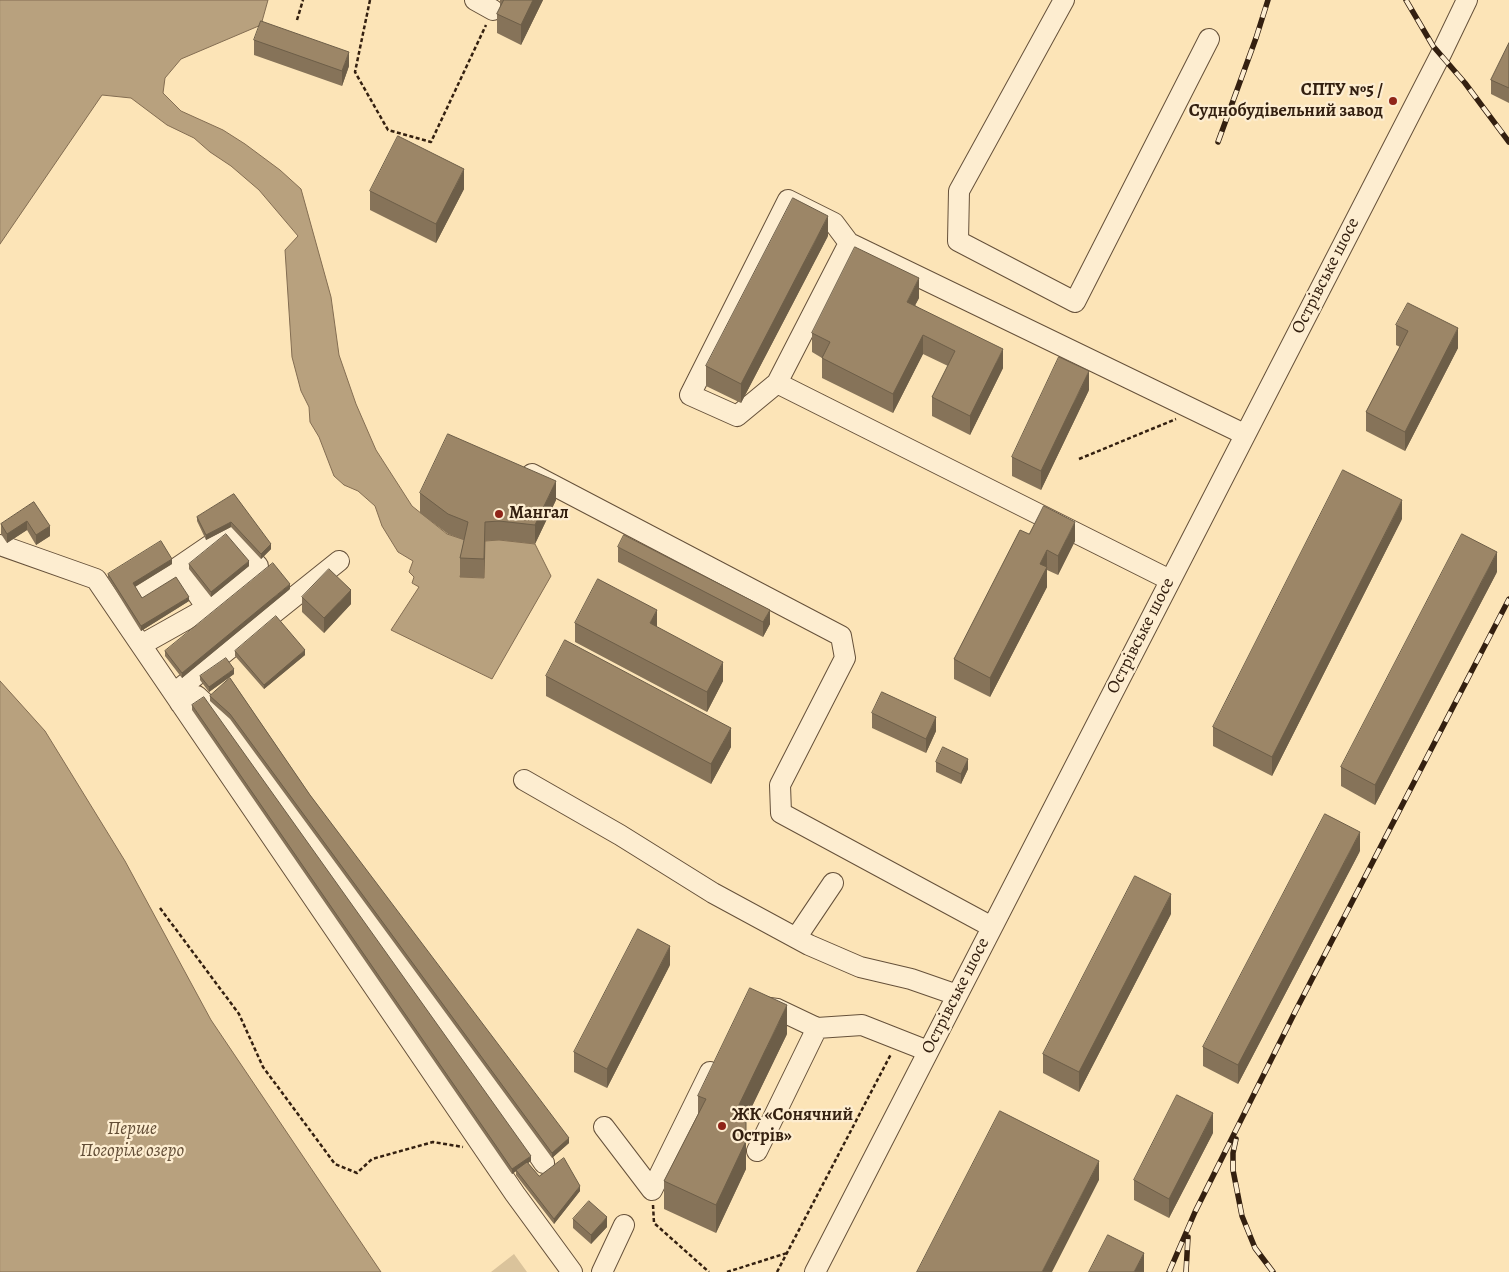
<!DOCTYPE html>
<meta charset="utf-8">
<style>
body{margin:0}
canvas{display:block;background:#fce4b7}
</style>
<canvas width="1509" height="1272"></canvas>
<script>
const g = document.querySelector('canvas').getContext('2d');
g.lineJoin = 'round';
function fill(path, color) { g.fillStyle = color; g.fill(path, 'evenodd'); }
function stroke(path, color, width, dash) { g.strokeStyle = color; g.lineWidth = width; g.lineCap = dash ? 'butt' : 'round'; g.setLineDash(dash || []); g.stroke(path); }
function write(font, color, halo, rows, align = 'center') {
  g.font = font + ' Alegreya,serif'; g.lineWidth = 4.5; g.setLineDash([]); g.textBaseline = 'middle'; g.strokeStyle = halo; g.fillStyle = color; for (const [text, x, y, turn = 0] of rows) {
    g.save(); g.translate(x, y); g.rotate((+turn || 0) * Math.PI / 180); g.textAlign = isNaN(turn) ? turn : align; if (halo) g.strokeText(text, 0, 0); g.fillText(text, 0, 0); g.restore();
  }
}
const green = new Path2D(`
 M514,1254L527,1272H491Z`);
const water = new Path2D(`
 M0,0H268L261,25L181,59L165,78L163,93L181,111L223,130L245,144L280,170L301,189L331,297L339,355L356,404L376,450L412,506L447,534L468,541L460,577L484,578L485,541L499,540L535,544L551,576L492,679L391,630L419,587L412,583L414,577L409,572L413,561L398,552L382,526L375,506L358,491L344,485L334,476L319,437L310,422L309,407L301,391L292,357L285,250L298,236L259,190L231,166L210,152L194,138L167,125L131,98L102,95L0,244Z
 M0,681L45,731L125,861L211,1020L381,1272H0Z`);
const path = new Path2D(`
 M370,0L355,72L388,130L431,142L486,25
 M297,20L303,0
 M1079,459L1176,419
 M160,908L239,1014L263,1067L335,1164L357,1173L372,1159L433,1142L463,1147
 M653,1205L654,1223L709,1272
 M727,1272L787,1253
 M777,1272L891,1054`);
const minor = new Path2D(`
 M475,0L493,10
 M1064,0L959,191L958,241L1075,302L1209,39
 M777,383L737,416L690,395L788,200L834,223L849,243
 M532,474L841,636L845,658L780,785L781,813L992,927
 M0,545L96,579L515,1194L572,1272
 M1170,580L777,383L849,243L1244,434
 M143,591L228,533L258,566L207,608
 M141,645L207,608L179,567
 M174,693L339,561
 M180,703L197,696L224,721L495,1091L544,1163
 M524,780L620,835L713,893L809,945L860,967L911,979L957,995
 M796,938L833,883
 M762,1007L777,1009L817,1028L862,1025L928,1051
 M604,1127L652,1190L710,1072
 M757,1151L817,1028
 M602,1272L624,1225
 M815,1272L1441,54L1467,0`);
const rail = new Path2D(`
 M1406,0L1433,46L1465,83L1509,142
 M1218,142L1256,38L1268,0
 M1236,1139L1233,1153V1170L1242,1216L1255,1248L1273,1272
 M1169,1272L1195,1212L1296,1010L1509,599
 M1186,1272L1188,1237`);
const wall = new Path2D(`
 M500,0H543L521,45L497,33V14L500,7Z
 M254,40L349,66L342,86L254,55Z
 M1509,43V103L1491,94V80Z
 M464,189L436,243L370,210V191Z
 M828,236L741,403L706,386V366Z
 M919,298L915,305L1003,368L970,435L932,416V397L948,366L923,354L893,413L822,378V358L812,352V333Z
 M1396,325L1458,348L1405,451L1366,431V412L1400,347L1396,345Z
 M1089,390L1041,490L1012,476V457Z
 M420,493L556,500L535,544L499,540L485,541L484,578L460,577V558L464,540L448,534L420,513Z
 M234,494L271,549L261,559L231,527L206,540L197,521V517Z
 M34,502L50,536L36,545L27,530L7,543L1,534V524Z
 M1402,519L1272,776L1213,746V727Z
 M1029,534L1075,541L1058,575L1047,570V587L990,697L954,679V659Z
 M618,547L770,624L763,637L618,562Z
 M172,564L135,587L142,598L189,601L141,631L108,578V574Z
 M189,564L249,566L211,597L189,569Z
 M1497,572L1375,805L1341,786V767Z
 M290,589L182,678L165,656V651Z
 M302,597L351,604L324,633L302,612Z
 M575,623L657,627L723,681L707,712L575,642Z
 M235,651L305,655L264,689L235,656Z
 M234,674L209,692L200,680V676Z
 M546,676L731,747L711,784L546,696Z
 M230,678L310,795L569,1143L552,1158L230,719L210,701V696Z
 M192,705L531,1161L528,1163L539,1176L580,1191L554,1224L516,1175V1171L512,1174L192,710Z
 M872,713L936,731L926,753L872,728Z
 M936,762L968,769L961,784L936,772Z
 M1360,851L1238,1084L1203,1066V1047Z
 M1171,914L1079,1092L1043,1073V1054Z
 M670,965L607,1088L574,1072V1052Z
 M787,1034L746,1119V1169L716,1233L664,1209V1181L698,1114V1096Z
 M1213,1133L1169,1218L1134,1200V1180Z
 M573,1219L607,1227L591,1244L573,1228Z`);
const shadedWall = new Path2D(`
 M533,0H543L521,45V25Z
 M349,52V66L342,86V71Z
 M464,169V189L436,243V224Z
 M828,216V236L741,403V384Z
 M919,278V298L907,321V302Z
 M1458,328V348L1405,451V432Z
 M923,335V354L893,413V394Z
 M1003,349V368L970,435V416Z
 M1089,371V390L1041,490V471Z
 M556,481V500L535,544V525Z
 M1402,500V519L1272,776V757Z
 M27,521V530L7,543V534Z
 M231,522V527L206,540V535Z
 M485,522V541L484,578V559Z
 M1075,522V541L1058,575V556Z
 M50,526V536L36,545V535Z
 M271,544V549L261,559V554Z
 M1047,550V587L990,697V678L1040,564Z
 M1497,552V572L1375,805V785Z
 M172,559V564L133,588V583Z
 M249,561V566L211,597V592Z
 M290,584V589L182,678V673Z
 M351,590V604L324,633V618Z
 M189,597V601L141,631V626Z
 M657,610V630L650,623Z
 M770,610V624L763,637V622Z
 M305,650V655L264,689V685Z
 M723,662V681L707,712V692Z
 M234,669V674L209,692V687Z
 M936,717V731L926,753V739Z
 M731,728V747L711,784V764Z
 M968,759V769L961,784V774Z
 M1360,832V851L1238,1084V1065Z
 M1171,894V914L1079,1092V1072Z
 M670,946V965L607,1088V1069Z
 M787,1005V1034L737,1137V1109Z
 M1213,1113V1133L1169,1218V1199Z
 M569,1138V1143L552,1158V1153Z
 M746,1141V1169L716,1233V1205Z
 M531,1156V1161L512,1174V1169Z
 M1099,1161V1180L1052,1272H1042Z
 M580,1186V1191L554,1224V1219Z
 M607,1217V1227L591,1244V1235Z
 M1144,1253V1272H1134Z`);
const building = new Path2D(`
 M504,0H533L521,25L497,14Z
 M261,21L349,52L342,71L254,40Z
 M1509,43V88L1491,80Z
 M398,136L464,169L436,224L370,191Z
 M793,198L828,216L741,384L706,366Z
 M855,247L919,278L907,302L1003,349L970,416L932,397L955,351L923,335L893,394L822,358L830,342L812,333Z
 M1408,303L1458,328L1405,432L1366,412L1408,331L1396,325Z
 M1059,357L1089,371L1041,471L1012,457Z
 M448,434L556,481L535,525L499,521L485,522L484,559L460,558L468,522L448,514L420,493Z
 M1343,470L1402,500L1272,757L1213,727Z
 M234,494L271,544L261,554L231,522L206,535L197,517Z
 M34,502L50,526L36,535L27,521L7,534L1,524Z
 M1044,506L1075,522L1058,556L1047,550L1040,564L1047,567L990,678L954,659L1020,530L1029,534Z
 M226,534L249,561L211,592L189,564Z
 M1462,534L1497,552L1375,785L1341,767Z
 M624,535L770,610L763,622L618,547Z
 M161,541L172,559L133,583L142,598L176,577L189,597L141,626L108,574Z
 M273,563L290,584L182,673L165,651Z
 M329,569L351,590L324,618L302,597Z
 M598,579L657,610L650,623L723,662L707,692L575,623Z
 M276,616L305,650L264,685L235,651Z
 M565,640L731,728L711,764L546,676Z
 M226,658L234,669L209,687L200,676Z
 M230,678L310,795L569,1138L552,1153L230,714L210,696Z
 M882,692L936,717L926,739L872,713Z
 M204,697L531,1156L512,1169L192,705Z
 M943,747L968,759L961,774L936,762Z
 M1325,814L1360,832L1238,1065L1203,1047Z
 M1135,876L1171,894L1079,1072L1043,1054Z
 M638,929L670,946L607,1069L574,1052Z
 M750,988L787,1005L737,1109L746,1113V1141L716,1205L664,1181L706,1099L698,1096Z
 M1177,1095L1213,1113L1169,1199L1134,1180Z
 M1000,1111L1099,1161L1042,1272H917Z
 M564,1158L580,1186L554,1219L516,1170L527,1162L539,1176Z
 M589,1201L607,1217L591,1235L573,1219Z
 M1108,1235L1144,1253L1134,1272H1089Z`);
const markers = [
 [1393,101,5,"#8f2418"],
 [499,514,5,"#8f2418"],
 [722,1126,5,"#8f2418"]
];
const poiNames = [
 ["СПТУ №5 /",1383,91,"right"],
 ["Суднобудівельний завод",1383,112,"right"],
 ["Мангал",509,514],
 ["ЖК «Сонячний",732,1116],
 ["Острів»",732,1137]
];
const streetNames = [
 ["Острівське шосе",1326,276,-63],
 ["Острівське шосе",1141,636,-63],
 ["Острівське шосе",956,996,-63]
];
const waterNames = [
 ["Перше",132,1129],
 ["Погоріле озеро",132,1151]
];
fill(green, '#dac39b');
fill(water, '#b8a17e');
stroke(water, '#836d52', 1);
stroke(minor, '#66513a', 22);
stroke(path, '#342010', 2.5, [4, 2.5]);
stroke(minor, '#fdedd0', 20);
stroke(rail, '#342010', 5.5);
stroke(rail, '#fdedd0', 4, [11]);
fill(wall, '#867359');
fill(shadedWall, '#6d5e48');
fill(building, '#9c8667');
stroke(building, '#6d5e48', 1);
for (const [x, y, r, color] of markers) { const dot = new Path2D(); dot.arc(x, y, r, 0, 2 * Math.PI); g.fillStyle = color; g.fill(dot); stroke(dot, '#fdedd0', 2); }
write('bold 18px', '#342010', '#fdedd0', poiNames, 'left');
write('18px', '#342010', '#fdedd0', streetNames);
write('italic 19px', '#624d36', '#fdedd0', waterNames);
</script>
